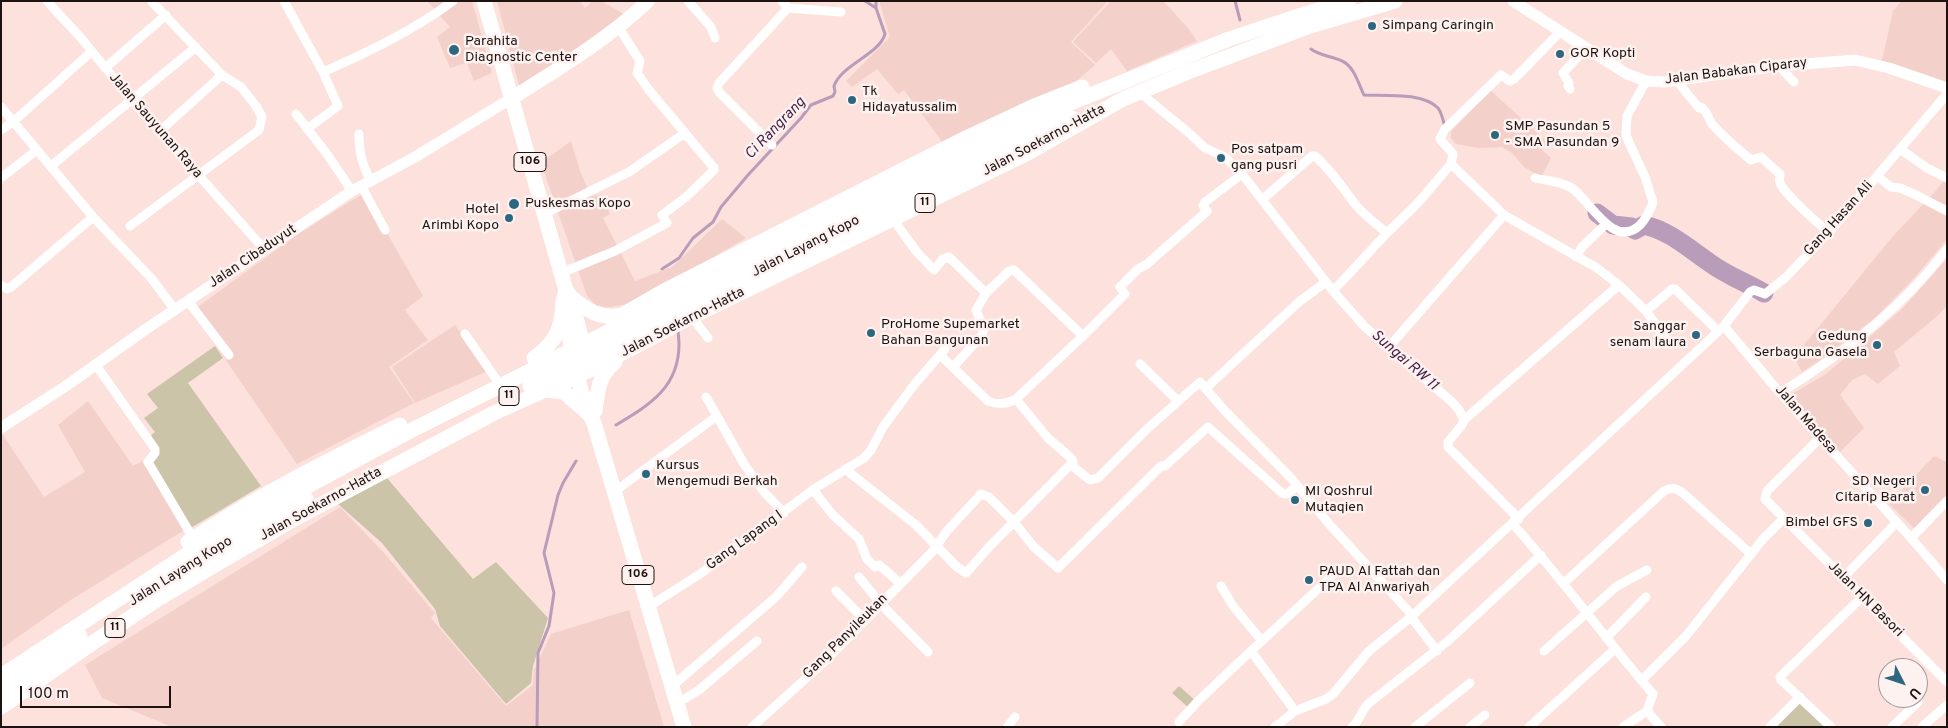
<!DOCTYPE html>
<style>
body{margin:0}
#map{position:relative;width:1948px;height:728px;overflow:hidden;background:#fce1dc;font-family:Overpass,sans-serif}
canvas{display:block}
.frame{position:absolute;inset:0;border:2px solid #1c1311;pointer-events:none}
.north{position:absolute;left:1878px;top:658px;width:50px;height:50px;box-sizing:border-box;background:#fdf2f0;border:1px solid #a39997;border-radius:50%;rotate:131deg;font-size:14px;font-weight:700;line-height:20px;text-align:center;color:#1c1311}
.north::after{content:'';display:block;margin:auto;width:18px;height:22px;background:#2c667f;clip-path:polygon(50% 0,100% 100%,50% 72%,0 100%)}
.scale{position:absolute;left:20px;top:686px;width:151px;height:22px;box-sizing:border-box;border:2px solid #1c1311;border-top:0;padding-left:6px;font-size:15px;line-height:18px;white-space:nowrap;color:#1c1311;-webkit-text-stroke:4px #fdf2f0;paint-order:stroke}
</style>
<div id="map">
<canvas width="1948" height="728"></canvas>
<div class="frame"></div>
<div class="north">U</div>
<div class="scale">100 m</div>
</div>
<script>
const g = document.querySelector('canvas').getContext('2d');
g.lineJoin = 'round';
function fill(path, color) { g.fillStyle = color; g.fill(path, 'evenodd'); }
function stroke(path, color, width, dash) { g.strokeStyle = color; g.lineWidth = width; g.lineCap = dash ? 'butt' : 'round'; g.setLineDash(dash || []); g.stroke(path); }
function write(font, color, halo, rows, align = 'center') {
  g.font = font + ' Overpass,sans-serif'; g.lineWidth = 5; g.setLineDash([]); g.textBaseline = 'middle'; g.strokeStyle = halo; g.fillStyle = color; for (const [text, x, y, turn = 0] of rows) {
    g.save(); g.translate(x, y); g.rotate((+turn || 0) * Math.PI / 180); g.textAlign = isNaN(turn) ? turn : align; if (halo) g.strokeText(text, 0, 0); g.fillText(text, 0, 0); g.restore();
  }
}
const built = new Path2D(`
 M427,1H472L492,73L474,81L467,63L450,68L437,37L450,27Z
 M497,1H580L585,8L593,1H601L624,14L520,89Z
 M879,1H1108L1071,42L1095,65L1055,99L943,143L904,90L898,94L877,69L852,87L846,81L890,37Z
 M1111,1H1163L1188,28L1197,41L1127,71L1111,49L1096,63L1073,42Z
 M1901,1H1947V89L1881,65L1893,11Z
 M1490,90L1547,142L1542,150L1551,158L1541,177L1524,167L1512,153L1502,147L1479,148L1456,144L1451,138V132Z
 M571,141L580,171L591,196L601,194L610,214L603,218L635,281L672,267L722,219L746,238L635,303L609,307L597,306L587,296L541,163Z
 M1947,177V239L1943,244L1915,277L1876,317L1826,356L1802,372L1794,357L1893,236L1933,194Z
 M364,193L423,296L405,310L428,340L389,367L414,403L297,464L192,311L298,234Z
 M1947,259V306L1935,318L1894,352L1900,366L1878,384L1865,374L1852,380L1840,395L1864,428L1840,452L1790,395L1826,374L1901,310Z
 M455,325L488,371L415,403L392,367Z
 M88,401L133,466L142,461L186,529L69,601L1,649V436L3,435L44,497L85,472L58,425Z
 M1934,456L1947,462V500L1917,531L1889,504Z
 M340,507L385,554L435,613L431,618L506,706L533,685L534,670L551,634L629,610L664,727H172L102,698L85,665Z`);
const green = new Path2D(`
 M215,346L223,358L188,383L261,486L189,529L149,461L159,452L149,437L155,432L144,418L158,408L147,394Z
 M387,478L473,579L496,562L548,618L533,666L531,683L506,704L440,626L435,609L382,543L337,503Z
 M1179,686L1196,701L1189,708L1172,693Z
 M1802,699L1829,727H1774Z`);
const stream = new Path2D(`
 M865,1L876,8
 M1235,1L1240,20
 M1311,49C1320,56 1332,56 1342,61C1354,66 1359,85 1364,95C1385,96 1422,92 1438,108C1442,113 1443,121 1445,127
 M662,269L679,258L693,238L713,222L721,207L748,175L801,118L811,105L833,96L835,92L834,86C842,64 879,55 885,34L876,8V1
 M616,425C649,405 679,388 679,344C679,339 678,334 678,329
 M537,727L538,653L549,626L554,593L544,553L558,495L563,483L576,461`);
const river = new Path2D(`
 M1597,213L1613,225L1631,227L1635,230L1644,225C1670,231 1688,248 1710,263C1726,275 1747,283 1764,293`);
const minor = new Path2D(`
 M47,1L81,38L131,99L264,249
 M284,1L323,72L338,106L307,129
 M688,1L711,27L715,38
 M788,8L841,12
 M1779,66L1794,82
 M105,68L166,15
 M323,72C368,52 413,31 453,1
 M1676,80L1699,108L1701,107C1709,113 1707,117 1712,124C1723,137 1738,149 1751,160L1761,157L1780,174C1780,177 1779,180 1780,183C1784,193 1819,225 1829,232
 M1570,89L1568,86L1569,83L1563,73L1585,49
 M1139,92L1189,133L1205,148L1225,157L1242,174L1333,291L1365,327L1452,402L1459,410L1464,420L1462,425L1448,442V447L1519,519
 M1,107L93,217L152,279L175,310
 M296,114L327,154L352,191
 M1,130L13,122L91,52
 M160,131L222,75
 M359,134C359,152 362,165 371,181
 M772,145L719,92L717,88L719,83L788,8L782,1
 M1900,149L1927,168L1947,178
 M1451,164L1504,215L1597,268L1619,285L1646,311L1669,343
 M51,166L196,47
 M1877,176L1891,187L1900,188L1914,194L1947,211
 M1,178L37,150
 M1535,178C1547,181 1562,181 1573,189C1590,201 1614,250 1640,225C1645,220 1651,209 1653,202L1645,177L1626,136L1627,116L1646,81
 M362,187L385,230
 M1263,199L1312,156H1315C1331,170 1342,187 1355,204C1364,215 1376,224 1387,233
 M544,214L629,172L685,133
 M893,219L916,251L934,270L943,259L949,257L986,293
 M130,226L259,130L262,117L256,106L241,87L222,75L152,2
 M1576,257L1582,247L1606,224
 M561,273L615,251L667,223L662,215L686,197L714,170V168L649,90L637,73L640,61L619,28
 M1,285L7,289L11,287L93,217
 M1333,291L1387,233L1417,204L1451,164L1453,154L1440,139L1445,129L1501,75L1510,81L1514,79L1560,32
 M188,301L229,355
 M1646,311L1672,289H1675L1718,331
 M692,317L708,338
 M1724,326L1780,393L1911,538L1947,580
 M465,334L496,379
 M1388,348L1504,215
 M940,355L988,401C997,405 1007,404 1016,399L1083,336L1125,294L1120,287L1138,269L1147,264L1205,213L1207,211L1203,206L1205,202L1242,174
 M1140,364L1178,401
 M96,365L155,449V453L148,462L193,538
 M954,366L982,335L984,329L976,310L986,293L1009,271L1014,270L1083,336
 M1206,388L1300,301L1326,282
 M1780,393C1842,355 1903,307 1947,249
 M706,397L717,416
 M1464,420L1619,285
 M1820,438L1767,491L1765,499L1947,682
 M1071,465L1090,480L1098,478L1147,429L1200,382L1225,411L1292,479L1330,525L1413,616
 M845,469L916,525L957,567L966,573L990,546L1073,462L1072,459L1048,438L1016,399
 M813,490L833,515L859,539L867,559L875,567L879,565L900,583
 M614,492L717,416L744,464L764,492L784,513
 M1513,524C1562,579 1605,638 1653,694L1647,711L1623,727
 M1911,538L1947,501
 M859,577L880,603L928,652
 M1843,578L1897,522
 M1564,583L1664,491C1672,487 1677,488 1684,494L1751,554
 M1221,586L1233,606L1262,641
 M836,591L864,619
 M648,607L700,574L814,489L864,458L871,450L883,427L914,385L945,349
 M1411,617L1437,651
 M1606,638L1646,597
 M1544,651L1617,586L1647,570
 M1642,680L1686,636L1763,539L1783,519
 M671,687L776,597L802,567
 M676,704L699,690L757,641
 M1295,711L1251,651L1332,576
 M1647,711L1661,727
 M1179,722L1198,701L1251,651
 M752,727L823,663L934,550L946,532L981,494L989,497L1014,522L1034,547L1058,568L1161,466H1165L1208,427L1282,493L1287,494L1297,486
 M1007,727L1015,717
 M1275,727L1295,711L1326,699L1333,694L1369,651L1411,617L1724,326L1750,292L1754,290L1765,294L1785,278L1831,230L1947,94
 M1352,727C1361,720 1361,710 1369,703L1448,641L1541,555
 M1415,727L1470,683
 M1470,727L1485,715
 M1529,727L1615,649
 M1770,727L1800,697
 M1831,727L1781,680L1780,677L1862,597
 M1892,727L1918,702
 M1922,727L1947,705`);
const tertiary = new Path2D(`
 M1513,1L1627,74L1646,81L1664,82L1779,66L1855,60L1889,68L1947,88
 M1,428L66,386L146,329L352,191L415,157L512,98`);
const secondary = new Path2D(`
 M512,98C560,68 607,40 648,1`);
const primary = new Path2D(`
 M484,1L561,273L566,290L571,297L586,357
 M566,290L563,302C570,337 577,393 594,423L684,727`);
const trunk = new Path2D(`
 M571,297C586,310 601,320 622,315
 M624,314L664,291L966,138L1032,107L1082,87
 M534,358C556,342 562,329 563,302
 M530,386L1035,133L1072,118
 M546,390L564,392L588,413
 M595,411C598,389 598,377 615,362
 M188,542C255,497 327,461 400,425
 M154,588L223,545L307,500
 M1,676L215,536L416,428L1046,113L1229,39L1295,17L1349,1
 M1,690L80,636
 M1,707L85,648L158,599L220,562L296,518L494,413L588,371L685,320L1028,153L1123,99L1188,72L1310,26L1395,1`);
const markers = [
 [1372,26,5,"#2c667f"],
 [454,50,6,"#2c667f"],
 [1560,54,5,"#2c667f"],
 [852,100,5,"#2c667f"],
 [1495,135,5,"#2c667f"],
 [1221,158,5,"#2c667f"],
 [514,204,6,"#2c667f"],
 [509,218,5,"#2c667f"],
 [871,333,5,"#2c667f"],
 [1696,335,5,"#2c667f"],
 [1877,345,5,"#2c667f"],
 [646,474,5,"#2c667f"],
 [1925,490,5,"#2c667f"],
 [1295,500,5,"#2c667f"],
 [1868,523,5,"#2c667f"],
 [1309,580,5,"#2c667f"]
];
const shields = [
 [530,162,32],
 [925,203,20],
 [509,396,20],
 [638,575,32],
 [115,628,20]
];
const shieldNames = [
 ["106",530,162],
 ["11",925,203],
 ["11",509,396],
 ["106",638,575],
 ["11",115,628]
];
const poiNames = [
 ["Simpang Caringin",1382,26],
 ["Parahita",465,42],
 ["Diagnostic Center",465,58],
 ["GOR Kopti",1570,54],
 ["Tk",862,92],
 ["Hidayatussalim",862,108],
 ["SMP Pasundan 5",1505,127],
 ["- SMA Pasundan 9",1505,143],
 ["Pos satpam",1231,150],
 ["gang pusri",1231,166],
 ["Puskesmas Kopo",525,204],
 ["Hotel",499,210,"right"],
 ["Arimbi Kopo",499,226,"right"],
 ["ProHome Supemarket",881,325],
 ["Bahan Bangunan",881,341],
 ["Sanggar",1686,327,"right"],
 ["senam laura",1686,343,"right"],
 ["Gedung",1867,337,"right"],
 ["Serbaguna Gasela",1867,353,"right"],
 ["Kursus",656,466],
 ["Mengemudi Berkah",656,482],
 ["SD Negeri",1915,482,"right"],
 ["Citarip Barat",1915,498,"right"],
 ["MI Qoshrul",1305,492],
 ["Mutaqien",1305,508],
 ["Bimbel GFS",1858,523,"right"],
 ["PAUD Al Fattah dan",1319,572],
 ["TPA Al Anwariyah",1319,588]
];
const streetNames = [
 ["Jalan Babakan Ciparay",1736,72,-7],
 ["Jalan Sauyunan Raya",155,126,49],
 ["Jalan Soekarno-Hatta",1044,141,-28],
 ["Gang Hasan Ali",1839,219,-48],
 ["Jalan Layang Kopo",806,247,-27],
 ["Jalan Cibaduyut",253,257,-34],
 ["Jalan Soekarno-Hatta",683,323,-27],
 ["Jalan Madesa",1805,420,49],
 ["Jalan Soekarno-Hatta",321,505,-29],
 ["Gang Lapang I",745,541,-36],
 ["Jalan Layang Kopo",181,572,-32],
 ["Jalan HN Basori",1865,600,45],
 ["Gang Panyileukan",846,637,-45]
];
const waterNames = [
 ["Ci Rangrang",776,129,-46],
 ["Sungai RW 11",1404,361,41]
];
fill(built, '#f3d1ca');
fill(green, '#cbc4a8');
stroke(stream, '#b99cba', 3);
stroke(river, '#b99cba', 19);
stroke(minor, '#fff', 9);
stroke(tertiary, '#fff', 11);
stroke(secondary, '#fff', 14);
stroke(primary, '#fff', 15);
stroke(trunk, '#fff', 15);
for (const [x, y, r, color] of markers) { const dot = new Path2D(); dot.arc(x, y, r, 0, 2 * Math.PI); g.fillStyle = color; g.fill(dot); stroke(dot, '#fdf2f0', 2); }
for (const [x, y, w] of shields) { const box = new Path2D(); box.roundRect(x - w / 2, y - 9.5, w, 19, 4); g.fillStyle = '#fdf2f0'; g.fill(box); stroke(box, '#1c1311', 1); }
write('bold 12px', '#1c1311', null, shieldNames);
write('14px', '#1c1311', '#fdf2f0', poiNames, 'left');
write('14px', '#1c1311', '#fdf2f0', streetNames);
write('italic 15px', '#441e46', '#fdf2f0', waterNames);
</script>
